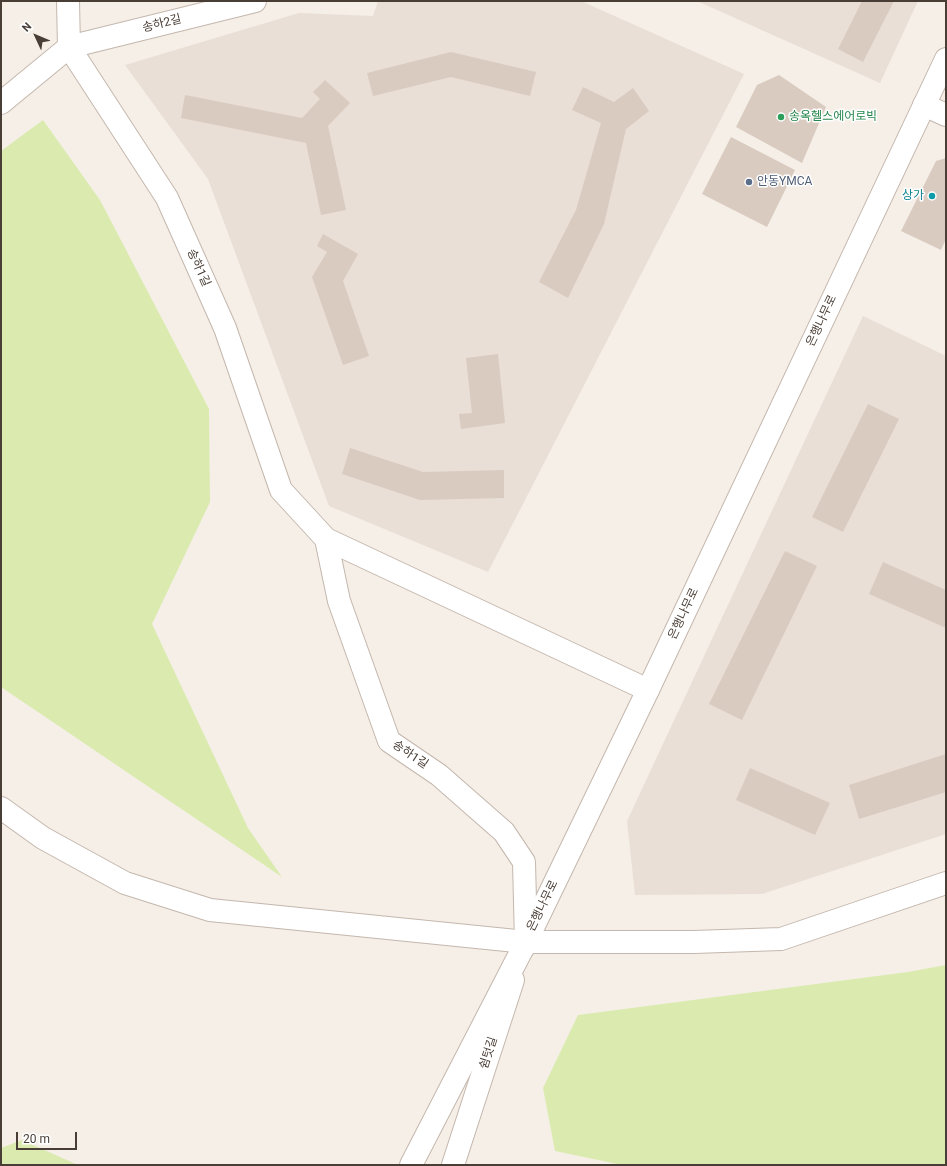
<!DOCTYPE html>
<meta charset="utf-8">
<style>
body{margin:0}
#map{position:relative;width:947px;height:1166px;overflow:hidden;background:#f5efe8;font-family:Roboto,sans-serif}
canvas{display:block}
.frame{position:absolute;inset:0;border:2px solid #493e36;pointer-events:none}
.north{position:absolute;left:16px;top:16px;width:40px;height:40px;-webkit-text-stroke:3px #fff;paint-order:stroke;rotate:314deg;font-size:11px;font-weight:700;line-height:16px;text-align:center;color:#493e36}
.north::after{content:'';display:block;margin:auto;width:14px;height:18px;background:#493e36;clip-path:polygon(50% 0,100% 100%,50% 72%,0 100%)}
.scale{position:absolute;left:16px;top:1132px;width:61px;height:18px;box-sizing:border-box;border:2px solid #493e36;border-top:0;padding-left:5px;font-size:12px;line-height:14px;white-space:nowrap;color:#493e36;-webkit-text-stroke:3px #fff;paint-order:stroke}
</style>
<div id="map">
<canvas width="947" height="1166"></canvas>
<div class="frame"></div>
<div class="north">N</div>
<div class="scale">20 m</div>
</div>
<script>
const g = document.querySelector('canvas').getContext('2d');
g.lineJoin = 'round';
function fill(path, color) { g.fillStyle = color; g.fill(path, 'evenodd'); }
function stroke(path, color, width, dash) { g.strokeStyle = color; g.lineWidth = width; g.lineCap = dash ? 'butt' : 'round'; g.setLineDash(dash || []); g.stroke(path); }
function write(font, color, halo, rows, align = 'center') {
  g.font = font + ' Roboto,"Noto Sans KR",sans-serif'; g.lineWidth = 3; g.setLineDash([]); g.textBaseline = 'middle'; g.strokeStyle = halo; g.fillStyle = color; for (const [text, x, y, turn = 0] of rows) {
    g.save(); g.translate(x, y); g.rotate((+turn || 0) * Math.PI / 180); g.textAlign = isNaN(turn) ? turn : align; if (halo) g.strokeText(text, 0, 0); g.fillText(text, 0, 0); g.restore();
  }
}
const residential = new Path2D(`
 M378,1H581L744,74L488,572L329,506L208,179L125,65L299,13L373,16Z
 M697,1H918L880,83Z
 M863,316L946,356V834L762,894L635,895L627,821Z`);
const green = new Path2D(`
 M43,120L100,200L209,409L210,502L152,624L248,828L282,877L1,687V151Z
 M946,965V1165H622L555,1151L543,1088L578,1015L908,972Z
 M22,1140L78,1165H1V1148Z`);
const building = new Path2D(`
 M862,1H894L863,62L838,49Z
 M451,52L536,72L530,96L451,77L373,96L367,73Z
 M779,75L826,107L802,163L736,127L757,85Z
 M325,80L350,103L328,126L346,210L321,215L306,143L181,118L185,95L302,118L320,99L313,92Z
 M583,87L614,102L633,88L649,111L626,129L604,224L568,298L539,282L576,210L601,123L572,110Z
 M731,137L795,170L767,227L702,194Z
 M946,158V239L941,250L901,231L936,161Z
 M323,234L358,254L343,281L369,356L343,365L312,277L327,252L317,246Z
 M498,354L505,423L461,429L459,414L472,413L466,358Z
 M868,404L899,419L843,532L812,517Z
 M350,448L423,472L504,470V498L420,500L342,474Z
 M785,551L817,566L742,720L709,704Z
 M883,562L946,590V628L869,594Z
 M946,754V792L859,819L849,785Z
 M750,768L830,803L815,835L736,800Z`);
const minor = new Path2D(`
 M68,1L69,47L167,198L225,328L281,490L326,539L339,601L389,741L439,775L504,832L524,862L526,942L524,947
 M1,103L69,47L255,1
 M924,105L946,115
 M326,539L648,690
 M453,1165L513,980`);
const tertiary = new Path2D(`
 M1,808L43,838L125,883L210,910L526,942H694L781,939L946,883
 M411,1165L526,942L648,690L946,59`);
const markers = [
 [781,117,4,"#2e9e5b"],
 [749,182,4,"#5c6f8a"],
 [932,196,4,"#0f9aa8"]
];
const streetNames = [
 ["송하2길",162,24,-14],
 ["송하1길",198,268,66],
 ["은행나무로",822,321,-65],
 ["은행나무로",684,614,-65],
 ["송하1길",410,755,34],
 ["은행나무로",543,906,-64],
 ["쉼텃길",489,1053,-72]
];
const leisureNames = [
 ["송옥헬스에어로빅",789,117]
];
const serviceNames = [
 ["안동YMCA",757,182]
];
const cultureNames = [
 ["상가",924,196]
];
fill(residential, '#e9dfd6');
fill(green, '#dbebaf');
fill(building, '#dacbc0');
stroke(minor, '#c4b7ad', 24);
stroke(tertiary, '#c4b7ad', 24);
stroke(minor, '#fff', 22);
stroke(tertiary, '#fff', 22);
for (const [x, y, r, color] of markers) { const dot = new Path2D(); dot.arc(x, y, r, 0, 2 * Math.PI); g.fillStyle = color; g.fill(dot); stroke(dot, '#fff', 1.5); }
write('12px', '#493e36', '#fff', streetNames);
write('12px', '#27864d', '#fff', leisureNames, 'left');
write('12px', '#4e5e75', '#fff', serviceNames, 'left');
write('12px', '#0d838f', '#fff', cultureNames, 'right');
</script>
